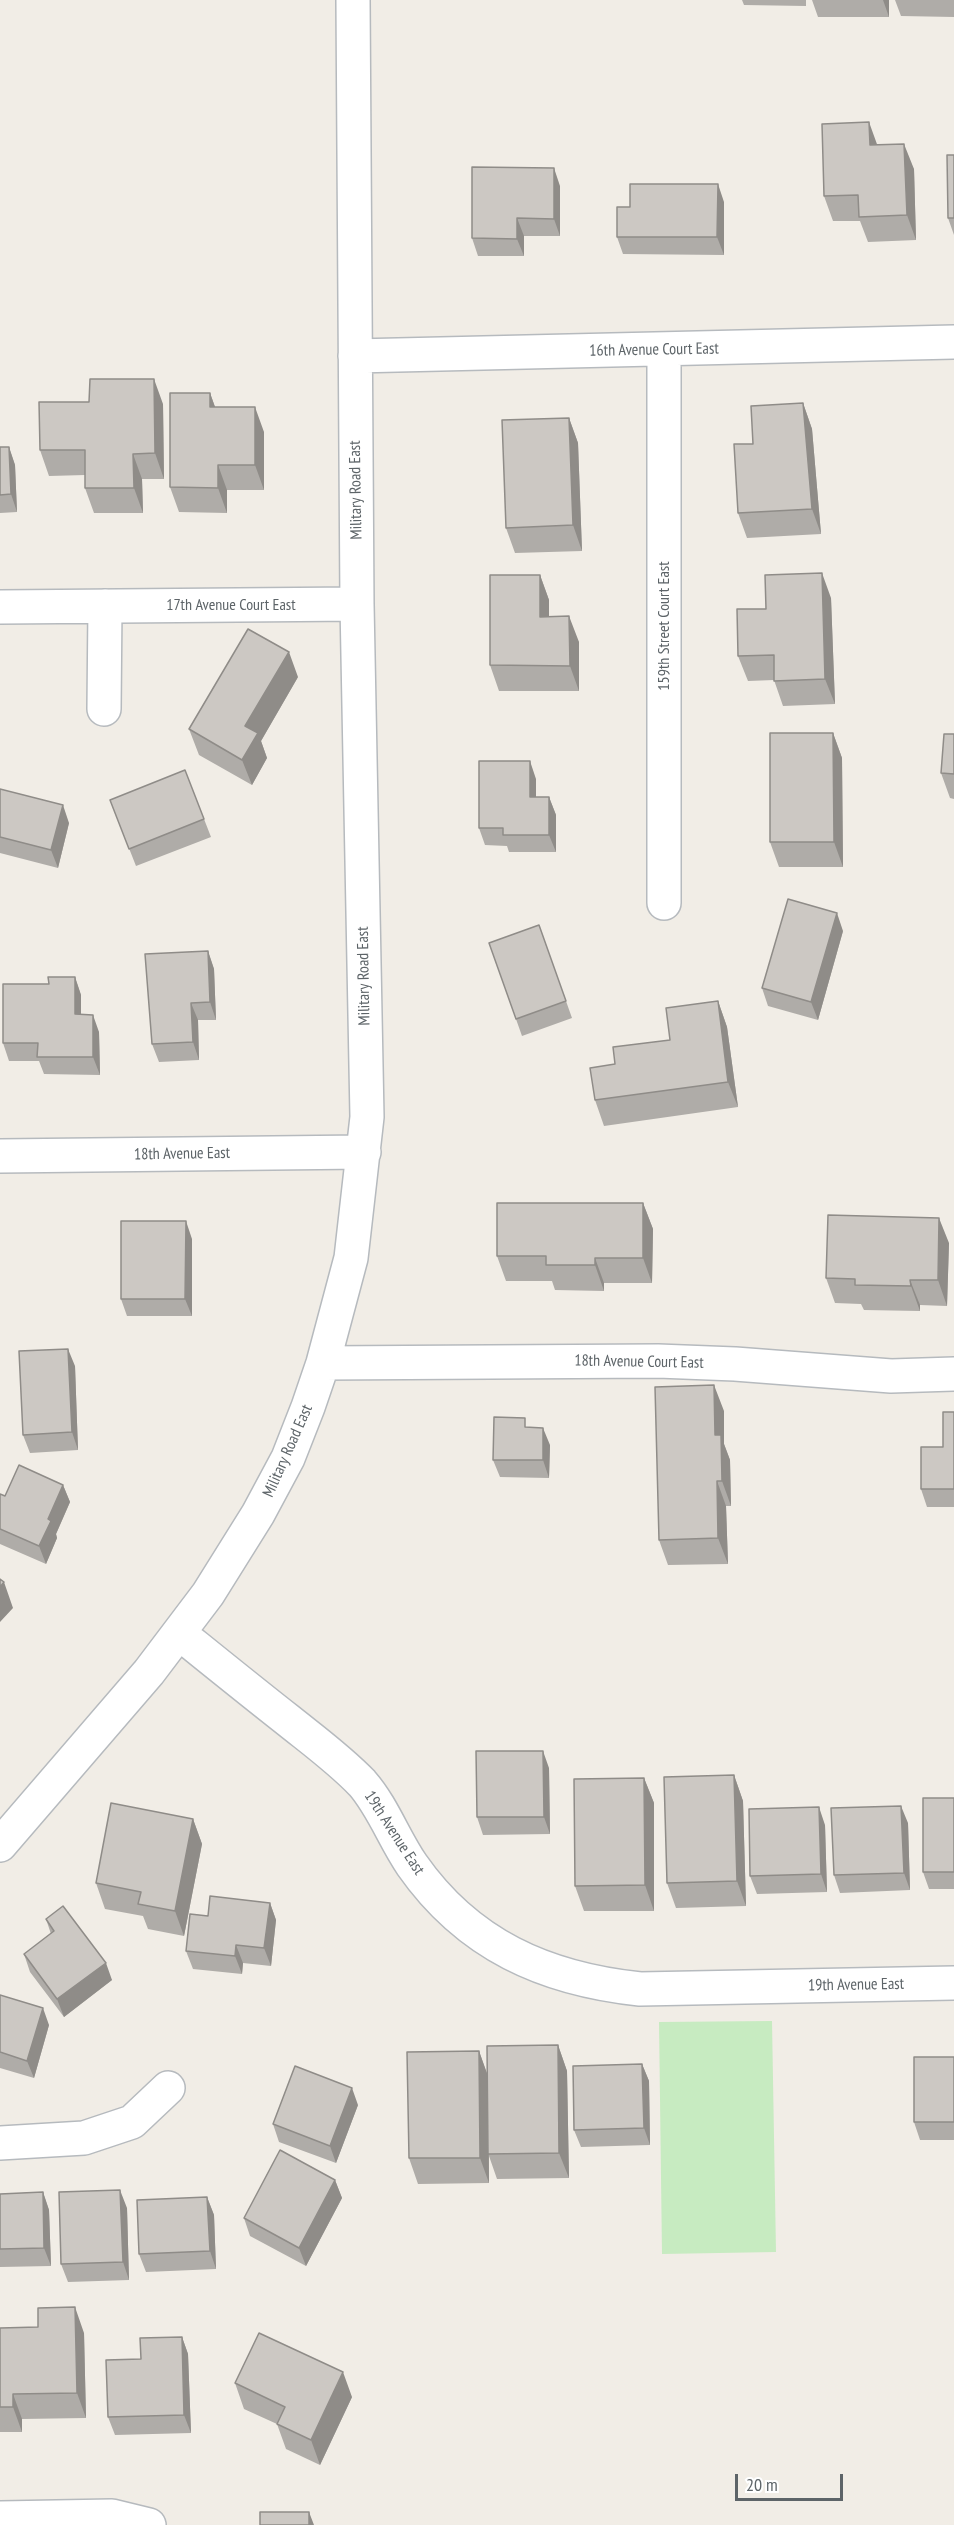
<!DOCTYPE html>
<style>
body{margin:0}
#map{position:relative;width:954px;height:2525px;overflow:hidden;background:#f1ede6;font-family:"PT Sans Narrow",sans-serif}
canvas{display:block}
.scale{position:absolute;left:735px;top:2474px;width:108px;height:27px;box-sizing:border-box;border:3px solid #5d6468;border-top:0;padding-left:8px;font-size:18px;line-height:21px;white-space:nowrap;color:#5d6468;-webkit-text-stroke:4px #fff;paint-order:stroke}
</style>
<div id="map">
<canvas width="954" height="2525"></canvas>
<div class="scale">20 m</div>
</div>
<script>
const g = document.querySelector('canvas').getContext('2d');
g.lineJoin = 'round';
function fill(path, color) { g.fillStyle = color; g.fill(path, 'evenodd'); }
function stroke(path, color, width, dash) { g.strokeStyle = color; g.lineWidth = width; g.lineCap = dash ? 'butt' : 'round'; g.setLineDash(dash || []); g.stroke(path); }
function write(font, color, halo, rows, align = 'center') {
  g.font = font + ' "PT Sans Narrow",sans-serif'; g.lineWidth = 4.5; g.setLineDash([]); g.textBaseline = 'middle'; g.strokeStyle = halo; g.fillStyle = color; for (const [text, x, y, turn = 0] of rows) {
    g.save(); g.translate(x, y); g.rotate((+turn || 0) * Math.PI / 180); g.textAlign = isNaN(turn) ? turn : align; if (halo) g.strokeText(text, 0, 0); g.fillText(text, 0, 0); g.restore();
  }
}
const green = new Path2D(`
 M772,2021L776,2252L662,2254L659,2022Z`);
const minor = new Path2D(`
 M664,350V903
 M355,356L954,342
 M0,607L357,604
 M104,709L105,606
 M0,1156L364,1152
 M323,1363L658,1361L735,1364L891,1376L954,1374
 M179,1633C215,1662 252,1692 289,1721C314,1741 340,1760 362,1783C383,1807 394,1839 412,1865C468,1945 545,1979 640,1989L954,1983
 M0,1845L149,1672L208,1594L258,1514L288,1458L308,1407L323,1363L351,1258L367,1117L357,604L353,0
 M0,2143L84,2138L132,2122L168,2088
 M0,2518L112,2516L149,2525`);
const wall = new Path2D(`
 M742,0H806V6L744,5Z
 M812,0H889V17H818Z
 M895,0H954V17L901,16Z
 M878,145L914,169L916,240L868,242L860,221H833L824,196Z
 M954,155V235L948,218Z
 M560,186V236H524V256H478L472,238Z
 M724,202V255L623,254L617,237L630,207Z
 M210,393L215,407L264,432V490H227V513L179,512L170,487Z
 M803,403L812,429L821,534L747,538L738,513L753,444Z
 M163,404L164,479H142L143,513H94L85,488V475L49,476L40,450Z
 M569,418L578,443L582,551L515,553L506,528Z
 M0,447H9L15,465L17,512L0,513Z
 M540,575L549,600V617L579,642V691H499L490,665Z
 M831,598L835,704L783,706L774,680L748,681L738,656Z
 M298,677L261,741L267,758L252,785L199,755L189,729Z
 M833,733L842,758L843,867H779L770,842Z
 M954,734V799L950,798L941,773Z
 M536,779V797H549L556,815V852H509L507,846L485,845L479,828Z
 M0,789L69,823L58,868L0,853Z
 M110,800L204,819L211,837L136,866Z
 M539,925L572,1018L522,1036L489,943Z
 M843,931L818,1020L768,1006L762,988Z
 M208,951L214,969L216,1020H198L199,1060L159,1062L152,1044Z
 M75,977L81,995V1015L99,1032L100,1075L44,1074L39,1061H9L3,1043L49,984Z
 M718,1001L727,1027L738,1107L604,1126L595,1100L615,1064L670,1040Z
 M643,1203L653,1229L652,1283H604V1291L555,1290L552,1281H506L497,1256Z
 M192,1239V1316H127L121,1299Z
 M949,1243L947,1306L920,1305V1311L864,1310L861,1304L835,1303L826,1278Z
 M75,1366L78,1450L30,1453L23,1435Z
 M724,1411V1444L730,1460L731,1506H726L728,1564L668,1565L659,1540Z
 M954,1412V1507H927L921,1489L943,1447Z
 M550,1445L549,1478L500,1477L493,1460Z
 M63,1485L70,1502L56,1534L57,1538L46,1564L0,1544V1494L5,1496Z
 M549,1768L550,1834L483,1835L477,1817Z
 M734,1775L743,1801L746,1906L676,1908L667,1883Z
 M644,1778L654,1803V1911H584L575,1886Z
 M954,1798V1889H929L923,1872Z
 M193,1819L202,1844L184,1936L148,1929L143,1916L105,1909L96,1883Z
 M908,1823L910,1890L840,1893L834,1875Z
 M825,1825L827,1892L757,1894L750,1876Z
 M270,1903L276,1920L271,1966L243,1963L242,1974L193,1969L186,1951L208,1916Z
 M46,1919L112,1980L64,2017L30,1972L24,1954L51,1934Z
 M0,1995L49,2025L34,2078L0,2068Z
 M558,2045L567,2071L569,2178L497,2179L489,2156V2183L418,2184L409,2158L479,2051L487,2074Z
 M954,2057V2140H920L914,2122Z
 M642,2064L649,2081L650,2145L581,2147L574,2130Z
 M358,2105L336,2163L279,2142L273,2124Z
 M335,2180L342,2198L306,2266L250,2236L244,2218Z
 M43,2192L49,2210L51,2266L0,2267V2194Z
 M207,2197L214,2215L216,2269L146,2272L139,2254Z
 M127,2208L129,2280L68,2282L61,2264Z
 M0,2328L84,2333L86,2418L22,2419V2432H0Z
 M182,2337L188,2354L191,2433L115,2435L108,2417L141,2359Z
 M235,2383L352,2397L320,2465L286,2449L277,2424L244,2409Z`);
const shadedWall = new Path2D(`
 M883,0H889V17Z
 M869,122L878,147L870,145Z
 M904,144L914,169L916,240L907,215Z
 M554,168L560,186V236L554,219Z
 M718,184L724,202V255L717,237Z
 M517,218L524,236V256L517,239Z
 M154,379L163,404L164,479L155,453Z
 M210,393L219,418L210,407Z
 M803,403L812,429L821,534L812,509Z
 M255,407L264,432V490L255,465Z
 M569,418L578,443L582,551L573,525Z
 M9,447L15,465L17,512L11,494Z
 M133,454L142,479L143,513L134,488Z
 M218,465L227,490V513L218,488Z
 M822,573L831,598L835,704L825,679Z
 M540,575L549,600V642L540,617Z
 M569,616L579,642V691L570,666Z
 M289,652L298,677L261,741L267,758L252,785L242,760L245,726Z
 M833,733L842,758L843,867L834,842Z
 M530,761L536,779V814L530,797Z
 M549,797L556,815V852L549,835Z
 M63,805L69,823L58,868L51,850Z
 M837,913L843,931L818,1020L811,1002Z
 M208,951L214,969L216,1020L210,1002Z
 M75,977L81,995V1032L75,1014Z
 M718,1001L727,1027L738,1107L728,1082Z
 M191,1003L198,1020L199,1060L193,1042Z
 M93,1015L99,1032L100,1075L93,1057Z
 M643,1203L653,1229L652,1283L643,1258Z
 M939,1218L949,1243L947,1306L938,1280Z
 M186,1221L192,1239V1316L185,1299Z
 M595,1258L604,1283V1291L595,1265Z
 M910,1280L920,1305V1311L911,1286Z
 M68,1349L75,1366L78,1450L72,1432Z
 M714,1385L724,1411V1444L730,1460L731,1506L722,1481L715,1435Z
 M543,1428L550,1445L549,1478L543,1460Z
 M717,1481L726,1506L728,1564L718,1538Z
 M63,1485L70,1502L56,1534L57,1538L46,1564L39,1546L48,1519Z
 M4,1582L13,1608L0,1622V1587Z
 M543,1751L549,1768L550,1834L544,1817Z
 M734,1775L743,1801L746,1906L737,1881Z
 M644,1778L654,1803V1911L645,1885Z
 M901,1806L908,1823L910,1890L904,1873Z
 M819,1807L825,1825L827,1892L821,1874Z
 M193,1819L202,1844L184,1936L175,1911Z
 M270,1903L276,1920L271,1966L264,1948Z
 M236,1945L243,1963L242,1974L235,1956Z
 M106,1963L112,1980L64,2017L57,1999Z
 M43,2008L49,2025L34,2078L27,2061Z
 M558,2045L567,2071L569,2178L559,2153Z
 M479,2051L488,2076L489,2183L480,2158Z
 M642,2064L649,2081L650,2145L644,2128Z
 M352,2088L358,2105L336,2163L330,2146Z
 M335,2180L342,2198L306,2266L299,2248Z
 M120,2190L127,2208L129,2280L123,2262Z
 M43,2192L49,2210L51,2266L44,2248Z
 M207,2197L214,2215L216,2269L210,2251Z
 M75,2307L84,2333L86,2418L77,2393Z
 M182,2337L188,2354L191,2433L184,2415Z
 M343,2372L352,2397L320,2465L311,2440Z
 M13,2394L22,2419V2432L13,2407Z
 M309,2512L314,2525H309Z`);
const building = new Path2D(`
 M869,122L870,145L904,144L907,215L859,217L858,195L824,196L822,124Z
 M947,155H954V218H948Z
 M472,167L554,168V219L517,218V239L472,238Z
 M630,184H718L717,237H617V207H630Z
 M90,379H154L155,453L133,454L134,488H85V450H40L39,402H89Z
 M170,393H210V407H255V465H218V488L170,487Z
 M803,403L812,509L738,513L734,444H753L751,406Z
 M569,418L573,525L506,528L502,420Z
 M0,447H9L11,494L0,495Z
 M822,573L825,679L774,681V655L738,656L737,609H766L765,575Z
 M490,575H540V617L569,616L570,666L490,665Z
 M248,629L289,652L245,726L258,733L242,760L189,729Z
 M770,733H833L834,842H770Z
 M944,734H954V774L941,773Z
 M479,761H530V797H549V835H503V828H479Z
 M185,770L204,819L129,849L110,800Z
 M0,789L63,805L51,850L0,837Z
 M788,899L837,913L811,1002L762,988Z
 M539,925L566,1001L516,1019L489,943Z
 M208,951L210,1002L191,1003L193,1042L152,1044L145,954Z
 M48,977H75V1014L93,1015V1057H37L38,1043H3V984H49Z
 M718,1001L728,1082L595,1100L590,1068L615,1064L613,1047L670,1040L666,1008Z
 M497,1203H643V1258H595V1265H546V1256H497Z
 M828,1215L939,1218L938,1280H910L911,1286L855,1285V1279L826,1278Z
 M121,1221H186L185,1299H121Z
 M68,1349L72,1432L23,1435L19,1351Z
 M714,1385L715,1435H721L722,1481H717L718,1538L659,1540L655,1387Z
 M943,1412H954V1489H921V1447H943Z
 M494,1417L525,1418V1427L543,1428V1460H493Z
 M19,1465L63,1485L48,1519L51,1521L39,1546L0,1529V1494L5,1496Z
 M0,1579L4,1582L0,1587Z
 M476,1751H543L544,1817H477Z
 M734,1775L737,1881L667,1883L664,1777Z
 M644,1778L645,1885L575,1886L574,1779Z
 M923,1798H954V1872H923Z
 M111,1803L193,1819L175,1911L138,1904L141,1892L96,1883Z
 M901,1806L904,1873L834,1875L831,1808Z
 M819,1807L821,1874L750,1876L749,1809Z
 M210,1896L270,1903L264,1948L236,1945L235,1956L186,1951L190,1914L208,1916Z
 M63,1906L106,1963L57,1999L24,1954L54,1931L46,1919Z
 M0,1995L43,2008L27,2061L0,2052Z
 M558,2045L559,2153L488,2154L487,2046Z
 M479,2051L480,2158H409L407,2052Z
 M914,2057H954V2122H914Z
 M642,2064L644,2128L574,2130L573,2066Z
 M295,2066L352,2088L330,2146L273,2124Z
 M280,2150L335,2180L299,2248L244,2218Z
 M120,2190L123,2262L61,2264L59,2192Z
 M43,2192L44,2248L0,2249V2194Z
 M207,2197L210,2251L139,2254L137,2200Z
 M75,2307L77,2393L13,2394V2407H0V2328L38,2327V2308Z
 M259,2333L343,2372L311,2440L277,2424L285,2407L235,2383Z
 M182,2337L184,2415L108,2417L106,2360L141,2359L140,2338Z
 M260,2512H309V2525H260Z`);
const streetNames = [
 ["16th Avenue Court East",654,350,-1],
 ["Military Road East",356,490,-91],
 ["17th Avenue Court East",231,605],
 ["159th Street Court East",664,626,-90],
 ["Military Road East",364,976,-91],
 ["18th Avenue East",182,1154,-1],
 ["18th Avenue Court East",639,1362,1],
 ["Military Road East",288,1451,-66],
 ["19th Avenue East",394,1833,57],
 ["19th Avenue East",856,1985,-1]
];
fill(green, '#c7ebc1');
stroke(minor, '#b6babe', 36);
stroke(minor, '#fff', 33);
fill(wall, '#afaca8');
fill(shadedWall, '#8f8c88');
fill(building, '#ccc8c3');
stroke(building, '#8f8c88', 1.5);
write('16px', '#5d6468', '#fff', streetNames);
</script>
